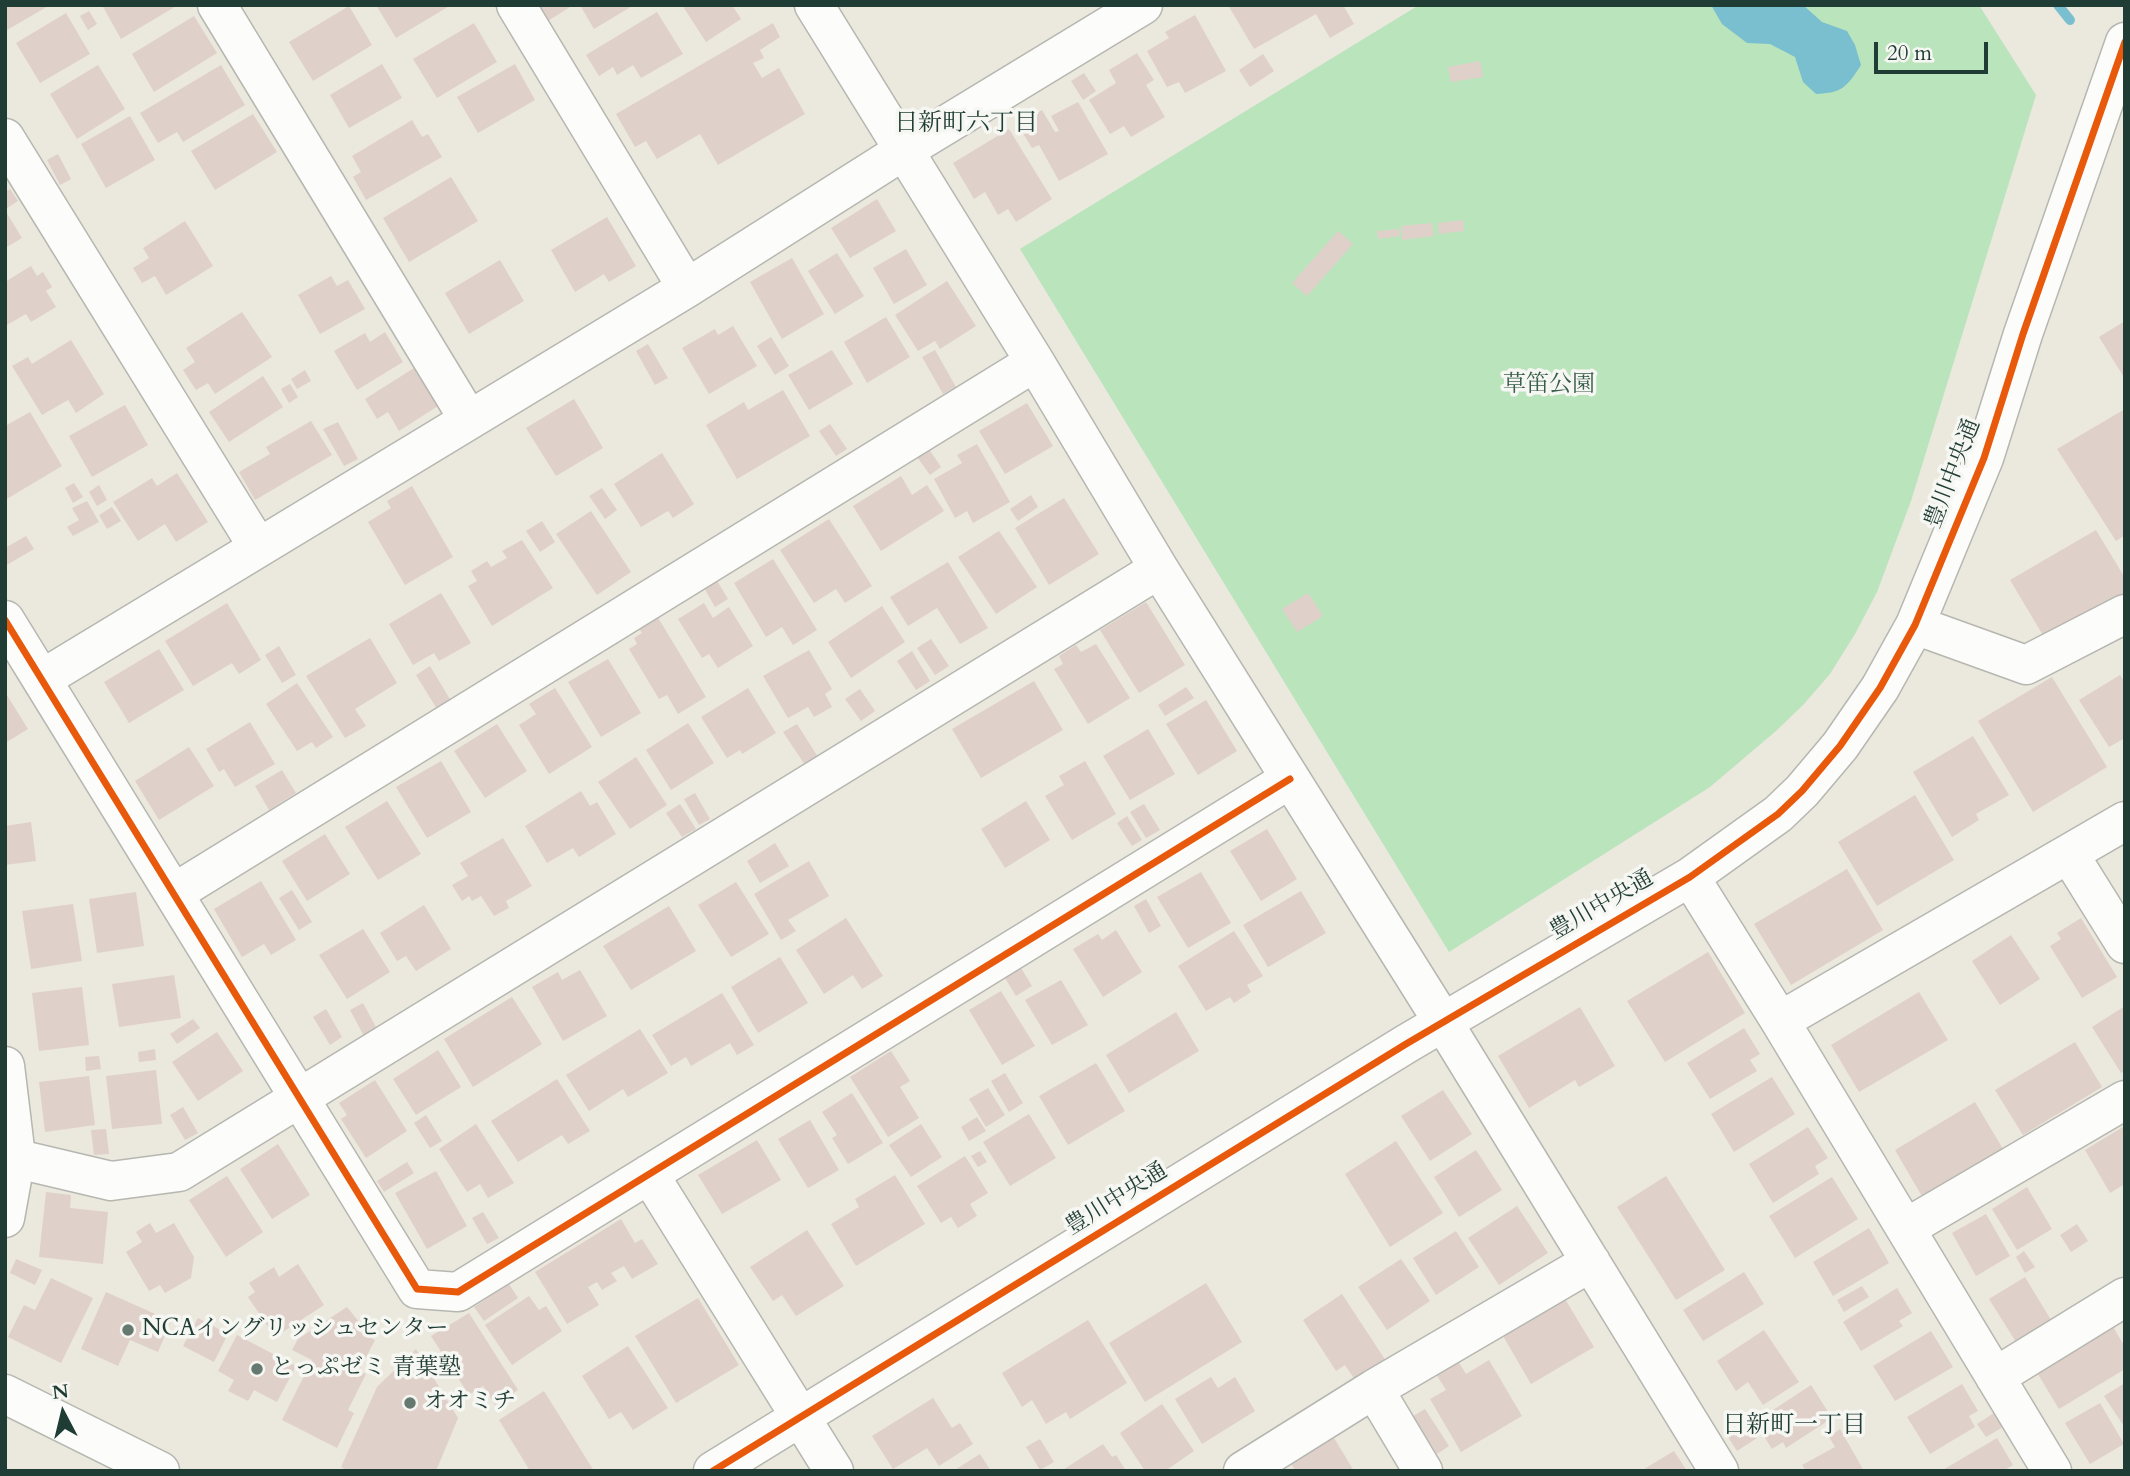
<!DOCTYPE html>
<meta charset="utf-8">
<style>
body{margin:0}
#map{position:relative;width:2130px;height:1476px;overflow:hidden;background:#ebe8de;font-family:Cardo,serif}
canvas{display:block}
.frame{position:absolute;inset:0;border:7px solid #1f3d34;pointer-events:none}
.north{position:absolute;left:28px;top:1378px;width:70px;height:70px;-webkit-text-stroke:5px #f6f6f2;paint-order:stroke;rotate:353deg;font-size:19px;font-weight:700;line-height:28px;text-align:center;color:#1f3d34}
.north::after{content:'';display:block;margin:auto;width:24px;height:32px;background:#1f3d34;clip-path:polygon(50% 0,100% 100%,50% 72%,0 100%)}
.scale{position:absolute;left:1874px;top:42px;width:114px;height:32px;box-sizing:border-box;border:4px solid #1f3d34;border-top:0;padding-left:9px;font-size:21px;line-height:24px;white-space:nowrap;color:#1f3d34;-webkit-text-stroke:5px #f6f6f2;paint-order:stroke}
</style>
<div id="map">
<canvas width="2130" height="1476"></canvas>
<div class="frame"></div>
<div class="north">N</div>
<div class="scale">20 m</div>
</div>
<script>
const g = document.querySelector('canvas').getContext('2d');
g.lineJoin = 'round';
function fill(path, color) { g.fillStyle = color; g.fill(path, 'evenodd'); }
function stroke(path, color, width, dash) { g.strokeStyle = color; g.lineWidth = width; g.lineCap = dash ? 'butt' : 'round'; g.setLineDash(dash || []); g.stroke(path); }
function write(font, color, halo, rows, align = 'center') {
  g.font = font + ' Cardo,"Noto Serif JP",serif'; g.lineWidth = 7; g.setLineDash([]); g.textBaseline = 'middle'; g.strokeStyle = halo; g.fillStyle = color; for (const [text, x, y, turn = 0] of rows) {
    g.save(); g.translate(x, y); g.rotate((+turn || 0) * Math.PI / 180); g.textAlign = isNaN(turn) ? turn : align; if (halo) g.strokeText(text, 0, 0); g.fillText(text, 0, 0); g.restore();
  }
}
const green = new Path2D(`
 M1419,5H1979L2036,95L1911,501L1877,592L1855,634L1830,674L1804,704L1776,731L1710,787L1449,952L1020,249Z`);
const water = new Path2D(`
 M1711,5H1803L1822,22L1847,31L1855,45L1861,65C1847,87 1842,93 1816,94L1803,82L1795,57L1770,44L1747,43L1722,24Z`);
const stream = new Path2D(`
 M2058,5L2070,20`);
const building = new Path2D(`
 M5,5H50L7,30Z
 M102,5H178L121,39Z
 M376,5H451L396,38Z
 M539,5H573L548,21Z
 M580,5H634L594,29Z
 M682,5H732L741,19L706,42Z
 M1228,5H1343L1354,24L1330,38L1316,14L1254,49Z
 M349,6L372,45L313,81L289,42Z
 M89,11L97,24L88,30L80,16Z
 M657,12L683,54L641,78L633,65L617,75L613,67L599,76L586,55Z
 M66,13L90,54L40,83L16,43Z
 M1195,15L1226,71L1185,93L1179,82L1167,87L1147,51L1169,38L1165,32Z
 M194,16L217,53L154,92L132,54Z
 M474,23L497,62L437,98L413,59Z
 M773,23L780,37L760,50L764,58L753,63L762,78L779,68L805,114L718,165L700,134L657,159L646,141L635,147L616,114Z
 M1137,53L1154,80L1146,85L1165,117L1131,137L1124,126L1110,134L1089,100L1116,83L1109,70Z
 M1263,54L1274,71L1250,87L1239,70Z
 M1480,61L1483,77L1451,82L1448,67Z
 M382,64L402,98L349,128L330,95Z
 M515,64L535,100L478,133L457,97Z
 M98,65L125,109L77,139L50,94Z
 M221,65L245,105L183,142L177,132L158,143L140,113Z
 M1084,73L1096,91L1083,100L1071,81Z
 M1078,102L1108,154L1059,181L1039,145L1032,148L1018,125L1042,110L1055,132L1059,131L1051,116Z
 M253,114L277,152L215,190L191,151Z
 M130,116L155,160L106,188L81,144Z
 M412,120L422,137L428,134L442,157L366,200L353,177L361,172L352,156Z
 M1009,129L1052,199L1016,222L1008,209L998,215L985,192L974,199L953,163Z
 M58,154L71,179L60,185L47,160Z
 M451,177L478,221L409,262L383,218Z
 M10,189L18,201L7,208L5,192Z
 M877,199L896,231L850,258L831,228Z
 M5,210L22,238L5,248Z
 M607,217L636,266L609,282L604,274L575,292L551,250Z
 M1463,220L1464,231L1439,234L1438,223Z
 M185,221L213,266L166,295L155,276L142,283L133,268L149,258L143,248Z
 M1432,223L1434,236L1402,240L1401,226Z
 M1399,229L1400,236L1378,239L1377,231Z
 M1338,231L1353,244L1307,296L1292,283Z
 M906,249L927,285L894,304L873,268Z
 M837,253L864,296L835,314L808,271Z
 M792,258L824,314L782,339L750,282Z
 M500,260L524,301L469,334L445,293Z
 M31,266L37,276L43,272L52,287L46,291L56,307L31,322L26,314L5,326V282Z
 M331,276L337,286L348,280L365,309L320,334L298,295Z
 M947,281L976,326L940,349L935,341L918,351L895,315Z
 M242,312L272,357L215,394L208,383L196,390L183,370L195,362L186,348Z
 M886,317L910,357L867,383L844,342Z
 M2125,321V379L2099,337Z
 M733,326L757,366L709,394L682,348L715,329L718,335Z
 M385,332L403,362L357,390L334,351L365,333L370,342Z
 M771,337L789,366L775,375L757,346Z
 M71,340L104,394L76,413L68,400L42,415L12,366L28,357L32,364Z
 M648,344L668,378L655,385L636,351Z
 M832,350L853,384L809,410L788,375Z
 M935,350L956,387L943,394L922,357Z
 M414,368L438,406L399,431L388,412L377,419L365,399Z
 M305,370L311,381L297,389L291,379Z
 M263,376L283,407L229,442L209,412Z
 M290,384L298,397L289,403L281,389Z
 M783,390L810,436L737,479L706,425L744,402L748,410Z
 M574,399L603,448L556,476L526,428Z
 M1027,403L1053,446L1005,474L979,431Z
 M125,405L148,445L92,477L69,436Z
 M2125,409V535L2116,541L2057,449Z
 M30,412L62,466L5,500V426Z
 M311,421L332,455L255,500L239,472L270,454L266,447Z
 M338,422L358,459L344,466L323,429Z
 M830,424L847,449L836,456L819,431Z
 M977,444L1010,502L973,523L967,511L955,518L934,479L962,463L957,455Z
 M929,449L941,467L930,475L917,457Z
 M662,453L694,504L673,518L668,511L641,527L614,484Z
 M177,473L208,522L176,542L165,524L138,541L113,502L152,478L157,486Z
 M901,476L912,495L927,485L944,511L881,551L853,506Z
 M74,483L83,497L73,503L65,488Z
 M99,485L107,500L97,506L89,492Z
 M412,486L453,557L405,585L368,522L391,508L387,501Z
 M602,488L617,510L605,519L589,496Z
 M1031,495L1038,507L1018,521L1010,509Z
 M1064,498L1099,554L1049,585L1015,528Z
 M87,501L99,522L73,536L67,527L79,520L72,508Z
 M112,507L121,521L107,529L99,515Z
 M591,511L631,572L597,595L556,534Z
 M829,519L872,586L845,603L836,589L814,603L780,550Z
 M542,521L555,542L540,552L526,531Z
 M2096,530L2125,578V595L2047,642L2010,580Z
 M999,531L1037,587L996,614L958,557Z
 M26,536L34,549L5,566V548Z
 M522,540L553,588L492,626L468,586L477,581L471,571L487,561L491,567L507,558L502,551Z
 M773,559L817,630L793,645L782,627L766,637L734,583Z
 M948,562L988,628L960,644L937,608L908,626L890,597Z
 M716,579L728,599L715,607L703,586Z
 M441,593L471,643L439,661L434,653L413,665L389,624Z
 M1308,593L1323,616L1297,632L1282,609Z
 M1146,602L1185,665L1139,693L1100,630Z
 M227,603L261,660L239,674L232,663L193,686L165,641Z
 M704,603L713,618L729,607L753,646L718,668L709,654L702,658L678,619Z
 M882,606L905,642L851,678L828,642Z
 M657,616L706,697L678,714L667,695L659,699L629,649L637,644L634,638L642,633L638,627Z
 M370,638L397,683L355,709L366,726L345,738L306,676Z
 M931,639L949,666L935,675L917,648Z
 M1096,644L1130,698L1088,724L1054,669L1063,664L1059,656L1076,645L1081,652Z
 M279,646L296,675L282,683L265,655Z
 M159,649L184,690L129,723L104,682Z
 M809,650L832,689L825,694L832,707L814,717L808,707L788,718L763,676Z
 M912,651L930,681L916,690L897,661Z
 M608,659L641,713L601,737L568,682Z
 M430,666L451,701L437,709L416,675Z
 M2120,675L2125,683V738L2109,747L2079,700Z
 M2052,677L2107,767L2033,812L1978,721Z
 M1034,681L1063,730L981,778L952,729Z
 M297,683L333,737L316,748L312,742L297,751L266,704Z
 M1186,687L1194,698L1165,716L1158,705Z
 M555,688L592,747L549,774L519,725L536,714L529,704Z
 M748,688L776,733L742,754L740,750L727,758L701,717Z
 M860,689L875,711L861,721L845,699Z
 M5,692L28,729L5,743Z
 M1206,700L1237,751L1198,775L1166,724Z
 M250,722L275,764L235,787L224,769L219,772L206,749Z
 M688,723L714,763L671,790L646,750Z
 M497,724L527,771L485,798L454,751Z
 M797,724L818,757L805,765L783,732Z
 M1148,729L1175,774L1130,800L1103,756Z
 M1973,736L2009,795L1976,814L1979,820L1952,837L1913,772Z
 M189,747L214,786L159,820L135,781Z
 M636,757L667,805L630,829L598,782Z
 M441,761L471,812L427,838L396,787Z
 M1085,761L1116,814L1072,840L1045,796L1064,785L1059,776Z
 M282,770L296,793L269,810L255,786Z
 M581,791L590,806L597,802L616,834L579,857L573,848L547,863L525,826Z
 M695,793L710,819L699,825L684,799Z
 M1915,795L1954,860L1877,906L1838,842Z
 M387,801L421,854L378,880L345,827Z
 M1026,801L1050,840L1005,868L981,829Z
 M680,804L696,829L682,837L666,813Z
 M1144,804L1160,830L1146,838L1130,812Z
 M1127,816L1142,840L1132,846L1117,823Z
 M31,822L36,861L5,865V826Z
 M1267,829L1297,879L1261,901L1230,851Z
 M325,834L350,874L307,901L282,861Z
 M503,838L532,886L506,901L509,908L494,916L481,896L472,901L469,896L462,901L452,885L468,876L460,863Z
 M775,843L789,866L760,883L747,861Z
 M809,861L829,896L788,920L796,931L781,940L754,894Z
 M1847,869L1883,930L1791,985L1754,924Z
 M1201,872L1231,923L1188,948L1157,897Z
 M261,881L296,940L271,955L264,944L242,957L214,909Z
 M736,882L769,934L731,957L698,905Z
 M292,890L312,922L299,930L279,898Z
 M1301,891L1326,933L1268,967L1243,925Z
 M136,892L144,946L97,953L89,899Z
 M1146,899L1161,926L1149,933L1134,906Z
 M73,904L82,961L31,969L22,911Z
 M424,905L451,949L416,971L406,956L397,961L380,933Z
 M669,906L696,951L631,990L603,946Z
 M846,918L883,976L862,989L853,975L824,994L796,950Z
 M2081,918L2117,977L2082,998L2050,946L2061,939L2057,933Z
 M363,929L390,972L347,999L319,955Z
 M1116,930L1142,972L1103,997L1073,949L1098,934L1102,940Z
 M1234,931L1263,976L1247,985L1251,992L1234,1003L1230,997L1206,1011L1178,966Z
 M2011,935L2040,979L2000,1005L1972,961Z
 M1708,952L1745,1013L1665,1062L1627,1001Z
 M780,957L808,1003L758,1033L731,987Z
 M1021,968L1032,986L1016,996L1005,978Z
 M580,970L607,1016L563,1041L532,987L558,972L562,980Z
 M174,975L181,1018L119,1027L112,984Z
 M1061,980L1088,1025L1052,1045L1025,1000Z
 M82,987L89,1045L39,1051L32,993Z
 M1001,991L1035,1046L1002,1065L969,1010Z
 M1919,992L1948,1040L1859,1092L1831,1045Z
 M722,993L754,1045L737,1055L730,1043L691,1066L686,1057L671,1066L652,1035Z
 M512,997L542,1044L473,1087L444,1039Z
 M363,1003L377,1029L364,1036L350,1010Z
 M2125,1006V1071L2121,1073L2092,1027Z
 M1580,1007L1615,1066L1579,1087L1575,1080L1529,1108L1498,1056Z
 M326,1009L342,1037L330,1045L313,1017Z
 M1176,1012L1199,1051L1129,1093L1106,1055Z
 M193,1019L200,1028L177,1044L170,1034Z
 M1744,1028L1760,1054L1750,1060L1757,1071L1710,1099L1687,1063Z
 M640,1029L668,1073L628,1097L623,1089L589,1111L566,1075Z
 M217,1032L243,1071L198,1101L172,1062Z
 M2075,1042L2102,1087L2023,1135L1995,1090Z
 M155,1049L156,1060L139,1062L138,1052Z
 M438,1050L461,1087L416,1115L393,1079Z
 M891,1051L910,1081L900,1087L919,1118L888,1137L850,1077Z
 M99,1056L101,1069L86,1071L85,1057Z
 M1096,1063L1125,1111L1068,1145L1039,1096Z
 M156,1070L162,1124L112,1129L106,1076Z
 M1005,1073L1023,1103L1009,1112L991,1081Z
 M89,1076L95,1125L45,1132L39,1082Z
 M1772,1077L1795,1114L1734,1152L1711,1114Z
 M557,1079L590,1131L568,1144L562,1135L518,1162L491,1121Z
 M375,1080L407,1131L366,1158L341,1119L347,1115L339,1103Z
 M988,1088L1005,1115L986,1127L969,1099Z
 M1443,1090L1472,1134L1430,1161L1401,1116Z
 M852,1093L883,1143L848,1164L832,1138L837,1135L822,1112Z
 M1975,1102L2003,1149L1923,1198L1895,1150Z
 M183,1107L198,1133L185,1140L170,1115Z
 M1029,1114L1056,1158L1010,1186L983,1142Z
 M426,1115L442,1141L430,1148L414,1123Z
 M977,1117L986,1131L969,1141L961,1127Z
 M810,1120L839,1170L808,1188L778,1139Z
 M476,1124L514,1183L488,1198L480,1184L467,1192L439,1149Z
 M921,1124L942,1157L911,1177L889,1145Z
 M1808,1127L1828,1158L1815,1166L1819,1174L1773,1203L1749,1164Z
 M2123,1127L2125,1184L2110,1193L2085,1150Z
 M106,1129L109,1154L94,1155L91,1130Z
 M757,1140L781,1180L722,1214L698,1175Z
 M1396,1141L1443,1213L1390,1247L1345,1174Z
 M278,1144L310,1195L272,1219L240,1169Z
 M1476,1150L1502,1190L1459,1217L1434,1177Z
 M980,1151L987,1162L978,1167L971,1156Z
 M965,1156L988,1193L970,1204L977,1216L958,1228L951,1217L941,1223L917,1186Z
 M407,1162L414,1173L384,1192L377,1181Z
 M436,1171L467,1226L427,1249L395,1193Z
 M895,1175L925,1224L856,1266L831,1224L859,1207L855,1199Z
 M227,1176L263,1232L226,1257L189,1200Z
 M1666,1176L1725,1270L1676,1300L1617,1207Z
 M1832,1177L1858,1219L1795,1258L1769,1216Z
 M2027,1187L2052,1229L2017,1250L1992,1209Z
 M46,1192L71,1195L70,1208L108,1212L103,1264L39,1257Z
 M1517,1206L1548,1253L1499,1285L1468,1238Z
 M483,1212L499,1238L487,1244L472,1218Z
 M1986,1214L2010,1256L1976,1276L1952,1233Z
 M621,1219L635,1243L642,1239L658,1264L632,1279L624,1266L611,1273L617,1281L602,1290L597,1282L588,1287L599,1305L567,1324L535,1272Z
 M150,1223L156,1233L174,1223L194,1257L191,1278L165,1293L160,1285L149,1291L126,1252L142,1242L136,1232Z
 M2077,1224L2088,1241L2071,1252L2060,1235Z
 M1869,1228L1889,1263L1833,1296L1813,1262Z
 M807,1230L844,1286L796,1316L782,1295L773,1301L750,1267Z
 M1456,1231L1479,1267L1436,1295L1413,1258Z
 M2024,1251L2035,1267L2025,1273L2016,1257Z
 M16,1259L42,1270L35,1285L10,1273Z
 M1401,1259L1430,1301L1387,1330L1358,1287Z
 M298,1264L324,1305L275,1337L248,1297L255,1292L249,1283L274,1267L279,1277Z
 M1744,1272L1764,1304L1703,1341L1683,1310Z
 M2025,1277L2051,1320L2016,1342L1989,1299Z
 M51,1278L93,1298L61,1363L8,1337L24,1305L35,1310Z
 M1206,1283L1242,1342L1145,1402L1109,1343Z
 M509,1284L518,1298L484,1321L474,1307Z
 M1862,1286L1869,1297L1844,1312L1837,1300Z
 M1897,1288L1912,1313L1899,1321L1903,1326L1861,1351L1843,1322Z
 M106,1292L171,1321L158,1352L130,1340L118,1366L81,1349Z
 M1342,1294L1386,1361L1355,1380L1345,1365L1336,1371L1303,1320Z
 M529,1296L539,1310L546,1306L562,1331L512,1365L485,1325Z
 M698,1298L739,1365L676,1403L635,1336Z
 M1565,1299L1594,1347L1531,1384L1503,1336Z
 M347,1307L360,1323L356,1330L375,1340L359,1371L366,1374L348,1410L354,1413L337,1448L282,1420L312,1360L292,1350L298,1339Z
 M469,1313L518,1390L495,1405L483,1386L469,1395L431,1336Z
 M198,1318L228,1334L214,1362L183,1346Z
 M1088,1320L1127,1383L1070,1419L1066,1412L1046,1424L1032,1400L1022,1407L1002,1373Z
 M2109,1320L2125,1347V1369L2059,1409L2033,1366Z
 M1764,1330L1799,1382L1763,1405L1748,1382L1736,1391L1717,1361Z
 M1931,1331L1953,1367L1895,1401L1873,1366Z
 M237,1335L296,1366L277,1402L254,1390L248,1401L228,1391L234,1380L218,1371Z
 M628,1346L668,1408L633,1430L621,1412L609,1419L582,1376Z
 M416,1349L458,1418L436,1471H348L341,1467L377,1387Z
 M1489,1360L1522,1416L1461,1452L1430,1399L1446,1390L1436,1374L1458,1361L1466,1374Z
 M1211,1377L1218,1388L1235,1377L1255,1411L1202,1444L1175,1399Z
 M2125,1383V1428L2104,1396Z
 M1962,1384L1978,1411L1969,1416L1975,1427L1930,1454L1907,1417Z
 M1811,1385L1832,1418L1786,1448L1783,1442L1772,1449L1755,1422Z
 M544,1391L594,1471H530L499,1420Z
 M933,1398L952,1428L960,1423L973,1444L939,1466L927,1448L893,1469L872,1436Z
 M2100,1403L2124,1444L2090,1464L2065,1423Z
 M1162,1404L1194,1451L1165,1471H1145L1120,1433Z
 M1425,1409L1449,1446L1437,1454L1413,1416Z
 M1994,1413L2003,1427L1986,1437L1977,1424Z
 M1748,1424L1757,1438L1737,1451L1728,1437Z
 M1840,1429L1864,1471H1806L1802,1465L1835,1447L1829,1437Z
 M1334,1438L1354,1471H1296L1291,1464Z
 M1997,1438L2013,1465L2003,1471H1941Z
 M1040,1439L1054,1462L1040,1470L1026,1447Z
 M1103,1444L1112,1457L1116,1455L1126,1471H1061Z
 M1674,1451L1687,1471H1641Z
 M980,1454L991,1471H953Z`);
const minor = new Path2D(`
 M217,5L469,420
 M516,5L687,288
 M814,5L1035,362L1159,569L1443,1022L1719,1471
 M5,138L258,547
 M5,620L417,1289L458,1292L1290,779
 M1915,625L2026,665L2125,614
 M42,679L687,288L903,151L1143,5
 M2069,854L2125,944
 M1690,877L1780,1021L2052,1471
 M174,893L1035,362
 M1780,1021L2125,821
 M5,1066L16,1157L5,1218
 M5,1156L111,1181L179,1172L1159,569
 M649,1174L834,1471
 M1906,1228L2125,1100
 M1995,1377L2125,1297
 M1374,1389L1423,1471
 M5,1394L160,1471
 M713,1471L1406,1044L1690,877L1778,814L1802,791L1840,746L1880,688L1915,625L1984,458L2023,334L2125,42
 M1243,1471L1374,1389L1591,1262`);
const cycleway = new Path2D(`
 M5,620L417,1289L458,1292L1290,779
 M713,1471L1406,1044L1690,877L1778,814L1802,791L1840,746L1880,688L1915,625L1984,458L2023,334L2125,42`);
const markers = [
 [128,1330,7,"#667970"],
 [257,1369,7,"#667970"],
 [410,1403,7,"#667970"]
];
const parkNames = [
 ["草笛公園",1549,386]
];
const streetNames = [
 ["豊川中央通",1954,474,-69],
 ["豊川中央通",1602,906,-30],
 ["豊川中央通",1117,1200,-32]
];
const poiNames = [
 ["NCAイングリッシュセンター",142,1330],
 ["とっぷゼミ 青葉塾",271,1369],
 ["オオミチ",424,1403]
];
const neighbourhoodNames = [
 ["日新町六丁目",966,124],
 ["日新町一丁目",1794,1426]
];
fill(green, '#bae4bb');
fill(water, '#79bfcf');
stroke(stream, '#79bfcf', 10);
fill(building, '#e0d0ca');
stroke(minor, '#b6b7b0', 41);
stroke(minor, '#fcfcfa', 38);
stroke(cycleway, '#e8590c', 7);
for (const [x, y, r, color] of markers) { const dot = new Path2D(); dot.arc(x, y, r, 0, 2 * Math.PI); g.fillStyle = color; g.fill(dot); stroke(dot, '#f6f6f2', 2.5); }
write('23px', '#365e49', '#f6f6f2', parkNames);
write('23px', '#1f3d34', '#f6f6f2', streetNames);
write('23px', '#1f3d34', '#f6f6f2', poiNames, 'left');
write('24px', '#1f3d34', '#f6f6f2', neighbourhoodNames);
</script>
